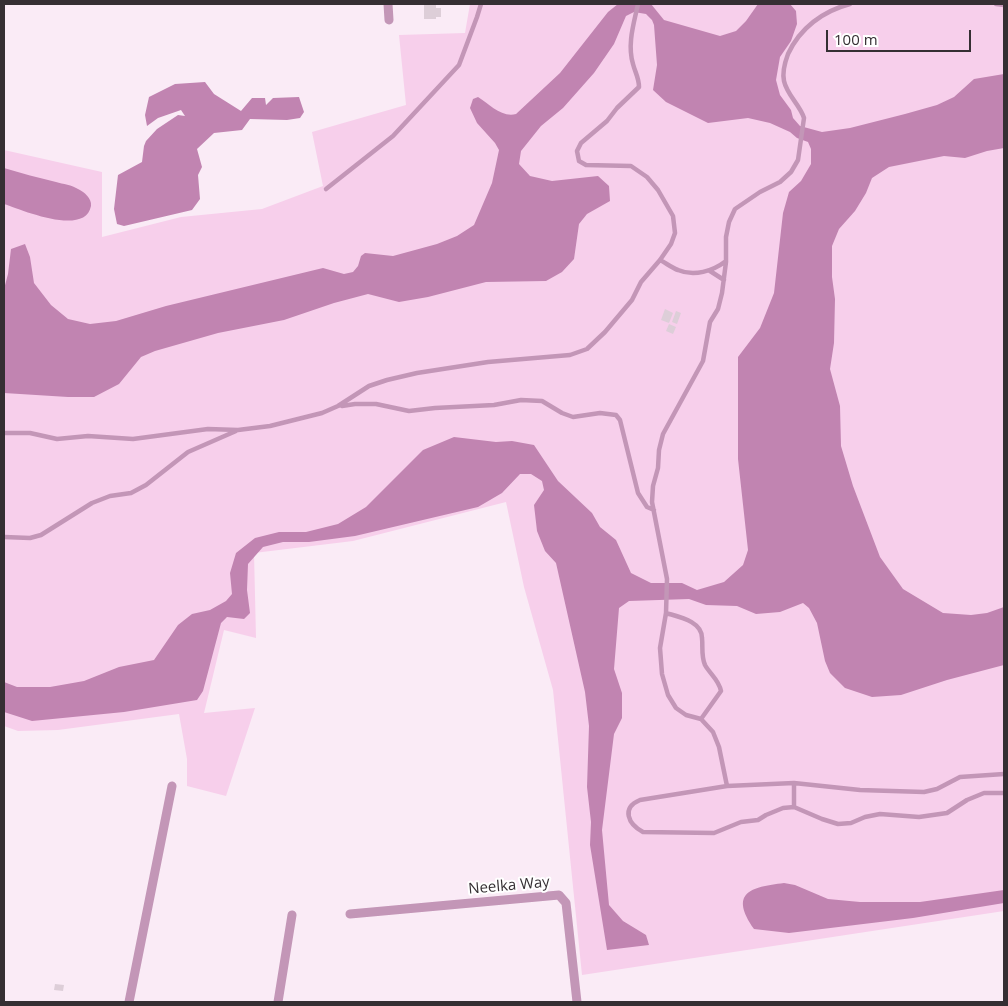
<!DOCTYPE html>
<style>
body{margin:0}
#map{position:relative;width:1008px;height:1006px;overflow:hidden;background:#faebf6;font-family:"Open Sans",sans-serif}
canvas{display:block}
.frame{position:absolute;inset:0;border:5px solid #352f33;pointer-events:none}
.scale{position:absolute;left:826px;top:30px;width:145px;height:22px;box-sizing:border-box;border:2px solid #352f33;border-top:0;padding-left:6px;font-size:15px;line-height:18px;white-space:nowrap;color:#352f33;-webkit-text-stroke:4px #fff;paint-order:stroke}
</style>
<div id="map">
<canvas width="1008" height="1006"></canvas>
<div class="frame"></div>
<div class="scale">100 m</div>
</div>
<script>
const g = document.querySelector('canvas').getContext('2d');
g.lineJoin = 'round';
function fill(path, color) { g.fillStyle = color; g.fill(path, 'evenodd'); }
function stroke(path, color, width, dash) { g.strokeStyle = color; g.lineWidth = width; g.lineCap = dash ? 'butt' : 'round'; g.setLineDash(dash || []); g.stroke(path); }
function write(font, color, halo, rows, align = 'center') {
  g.font = font + ' "Open Sans",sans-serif'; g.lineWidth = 4; g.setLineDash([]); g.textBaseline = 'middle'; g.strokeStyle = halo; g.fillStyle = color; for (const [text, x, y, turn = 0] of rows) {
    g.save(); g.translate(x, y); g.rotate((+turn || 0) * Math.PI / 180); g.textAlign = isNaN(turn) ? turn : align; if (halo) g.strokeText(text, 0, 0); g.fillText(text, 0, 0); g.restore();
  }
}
const green = new Path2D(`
 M470,4H1004V911L582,975L553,690L524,587L506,502L353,541L254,553L256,638L224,630L204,713L255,708L226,796L187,786V759L179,714L58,730L18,731L4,726V150L102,172V237L181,217L262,209L323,186L312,132L406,105L399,35L465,33Z`);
const water = new Path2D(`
 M618,4H651L664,20L720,36L736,31L746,21L758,4H790L796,11L797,24L791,41L780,57L776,80L780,95L791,110L793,118L800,126L822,132L850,128L905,114L937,105L954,97L974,79L1004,74V148L987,151L965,158L944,156L889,167L872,178L866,193L855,211L839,229L832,246V277L835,299L834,343L830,369L840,406L841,446L853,486L880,557L903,589L943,613L971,615L987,613L1004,607V665L947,680L901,695L872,697L845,688L830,673L825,661L817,623L809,608L803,603L780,612L756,614L737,606L706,605L689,599L629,601L619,608L614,669L622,693V718L614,734L602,830L609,905L623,921L646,935L649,945L607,950L590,845L591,822L587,787L589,726L585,692L556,563L545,551L537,531L534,505L544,490L542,481L531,474H520L502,493L478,507L355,536L309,542H283L263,547L248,564L247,590L250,613L244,619L227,617L221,623L203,691L197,700L124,712L32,721L4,712V682L17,687H50L84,681L119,667L154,660L178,625L192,614L210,610L226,601L232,594L230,573L236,553L255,538L279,532H306L338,524L366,507L423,450L454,437L496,442L512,441L534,445L558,481L592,513L600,527L616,540L631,573L651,583H682L697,590L724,582L743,565L748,550L738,459V357L760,328L774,293L783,213L789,192L801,181L811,164V149L808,142L797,138L790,132L770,123L748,118L708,123L666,102L653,90L657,65L654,25L652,20L646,14L634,12L626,16L614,44L594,73L563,108L541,126L521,151L519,164L530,176L552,181L598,176L609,186L610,201L587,214L579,224L574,259L562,272L546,281L486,282L428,297L399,302L368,294L334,303L284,320L218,333L155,351L141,357L119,384L94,397H68L4,393V289L8,274L11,249L25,244L30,257L34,283L51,305L68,319L90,324L116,321L166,306L323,268L344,274L353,272L358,266L361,256L365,253L393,256L437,244L457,236L474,225L492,183L499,150L495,143L477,123L470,108L473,99L478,97C489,104 502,118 516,114L560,73L608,12Z
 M205,82L214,94L241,111L252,98H265L266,105L273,98L299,97L304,112L300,118L287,120L250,119L242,130L214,133L197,149L202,167L198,175L200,199L192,210L124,226L117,224L114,209L118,175L142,162L144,146L146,141L157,129L178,115L185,116L181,110L158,118L147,126L145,115L149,97L175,84Z
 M4,168C21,173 39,178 56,182C63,184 72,185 78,189C84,192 92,198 91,206C85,237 22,210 4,204Z
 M784,883L795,885L828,899L860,902H920L1004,890V903L913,918L789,933L754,929C729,893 750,887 784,883Z`);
const building = new Path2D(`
 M424,4H436V8H441V17H436V19H424Z
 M665,309L673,313L669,323L661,320Z
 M676,311L681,313L677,324L672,322Z
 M669,324L676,327L673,334L666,331Z
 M55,984L64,985L63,991L54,990Z`);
const service = new Path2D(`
 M996,4L1004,5
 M326,189L393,136L459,65L477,17L481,4
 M660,260C666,263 672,268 678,270C694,277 713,271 726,261
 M710,271L724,280
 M342,406L355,404H376L409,411L435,408L494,405L521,400L542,401L562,413L573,417L600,413L616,415L620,420L638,493L647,507L654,510
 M4,433H30L57,439L88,436L133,439L208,429L238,430L270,426L322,413L338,406L369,386L387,380L417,373L488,362L570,355L587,349L605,332L632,300L641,282L660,260L671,244L675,233L673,216L658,190L647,177L631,166L586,165L579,161L577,151L581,143L607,121L617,108L639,87C639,78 635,72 633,64C627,44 634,23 638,4
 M4,537L30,538L41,535L92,503L110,496L131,493L146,485L188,452L236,431
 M666,613C679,617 702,621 702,638C703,647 701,656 705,665C710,674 719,680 721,691L701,719
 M1004,774L960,777L937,789L924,792L860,790L794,783L727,786L640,800C621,808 628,824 643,832L714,833L741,822L758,820L766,815L783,808L794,807L822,819L838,824L851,823L865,817L880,814L919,817L947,813L967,800L984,793H1004
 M794,783V807
 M727,786L719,747L713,732L701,719L686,715L676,708L668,695L662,674L660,648L666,613L667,579L652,502L653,486L658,468L659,450L663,434L703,361L710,322L718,309L722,293L726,262V237L729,222L735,209L760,192L780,182L791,172L798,160L804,118C800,105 787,95 784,81C782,72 785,62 788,54C800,28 823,11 850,4`);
const minor = new Path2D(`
 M388,4L389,20
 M350,914L559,895L566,903L577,1002
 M129,1002L172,786
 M278,1002L292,915`);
const streetNames = [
 ["Neelka Way",509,886,-5]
];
fill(green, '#f7cfeb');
fill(water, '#c184b1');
fill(building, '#ddced8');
stroke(service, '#c396b7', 4.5);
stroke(minor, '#c396b7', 9);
write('15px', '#352f33', '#fff', streetNames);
</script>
